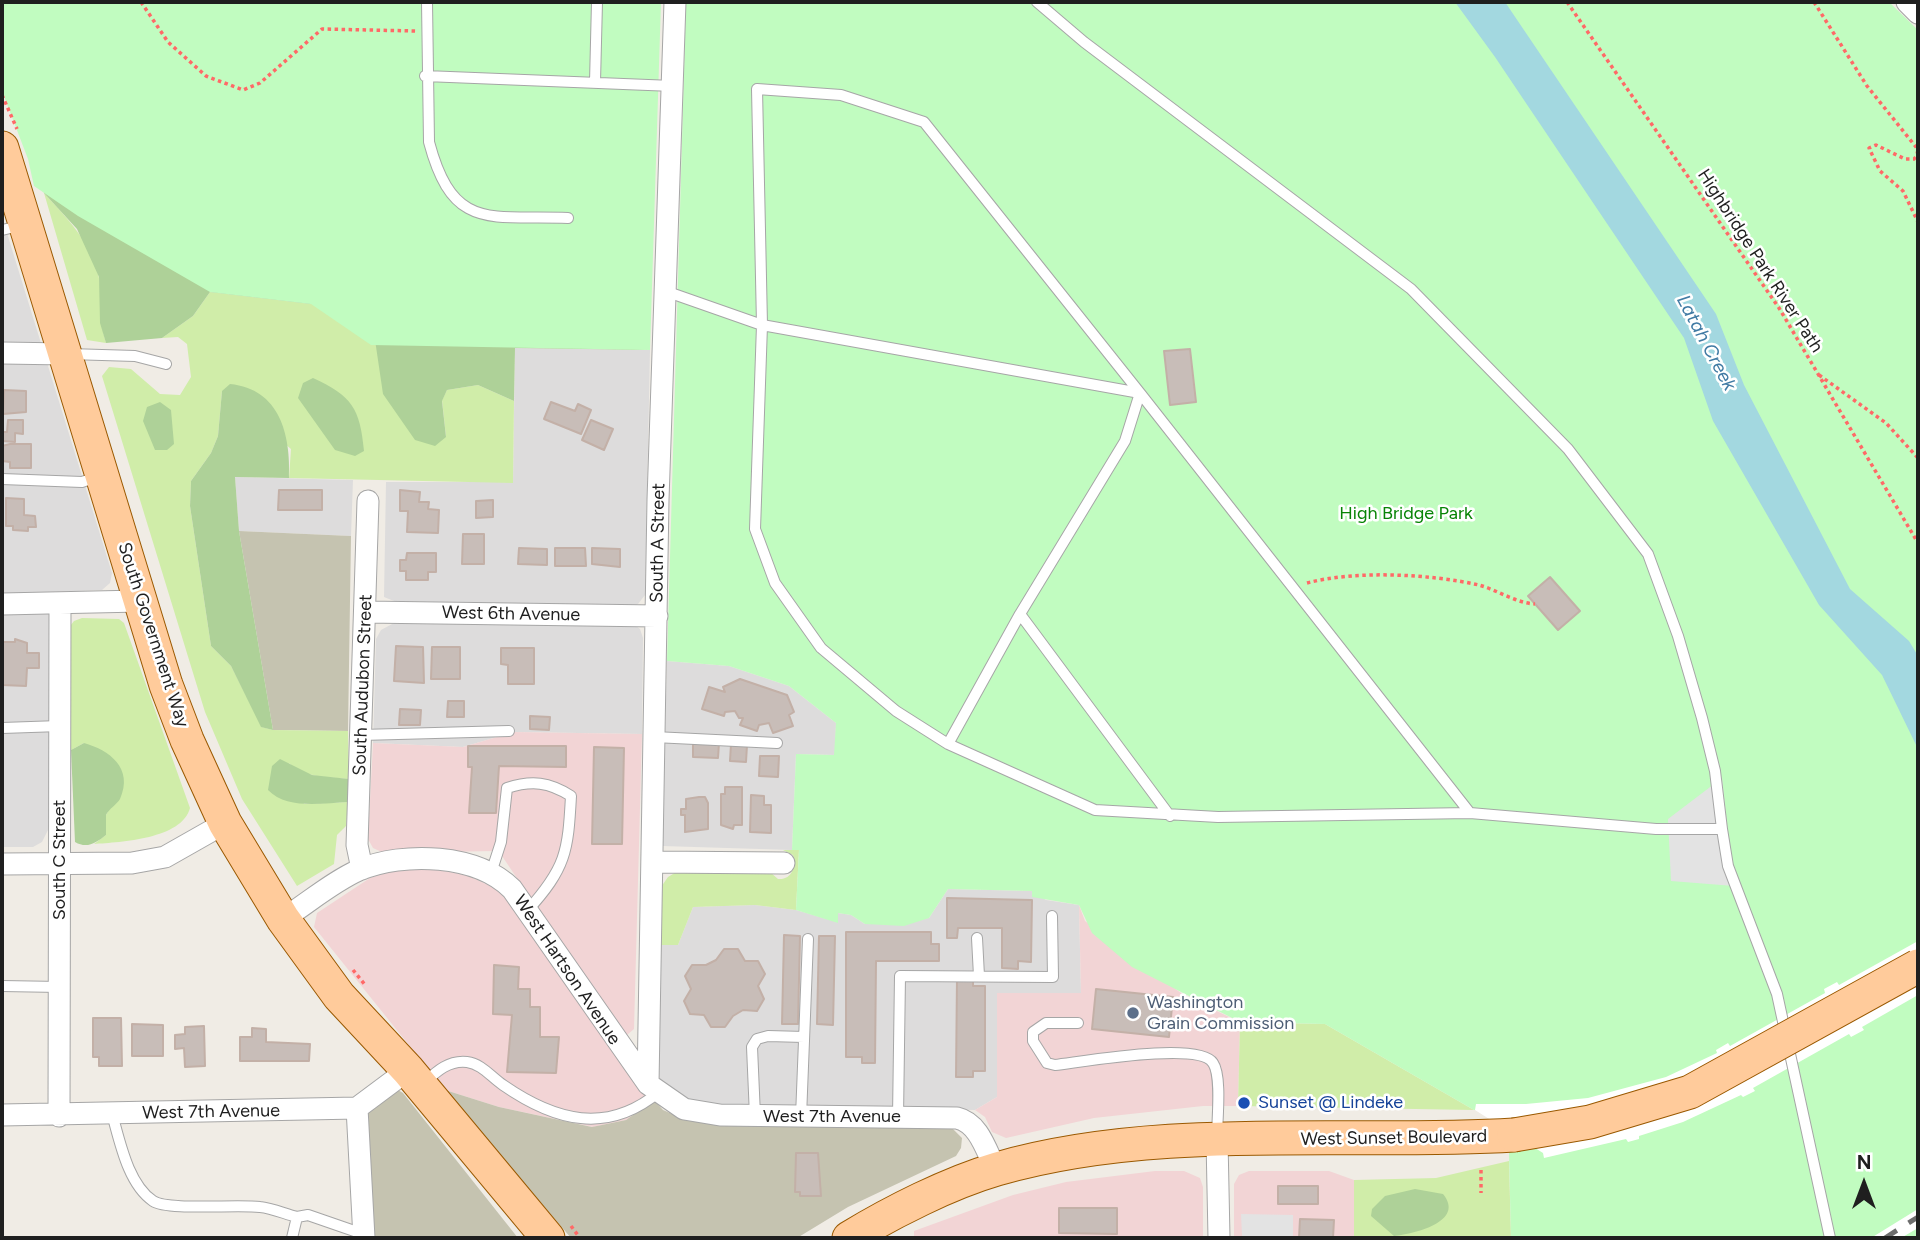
<!DOCTYPE html>
<style>
body{margin:0}
#map{position:relative;width:1920px;height:1240px;overflow:hidden;background:#f0ece5;font-family:Figtree,sans-serif}
canvas{display:block}
.frame{position:absolute;inset:0;border:4px solid #1f1f1f;pointer-events:none}
.north{position:absolute;left:1829px;top:1149px;width:70px;height:70px;-webkit-text-stroke:5px #fff;paint-order:stroke;rotate:0deg;font-size:19px;font-weight:700;line-height:28px;text-align:center;color:#1f1f1f}
.north::after{content:'';display:block;margin:auto;width:24px;height:32px;background:#1f1f1f;clip-path:polygon(50% 0,100% 100%,50% 72%,0 100%)}
</style>
<div id="map">
<canvas width="1920" height="1240"></canvas>
<div class="frame"></div>
<div class="north">N</div>
</div>
<script>
const g = document.querySelector('canvas').getContext('2d');
g.lineJoin = 'round';
function fill(path, color) { g.fillStyle = color; g.fill(path, 'evenodd'); }
function stroke(path, color, width, dash) { g.strokeStyle = color; g.lineWidth = width; g.lineCap = dash ? 'butt' : 'round'; g.setLineDash(dash || []); g.stroke(path); }
function write(font, color, halo, rows, align = 'center') {
  g.font = font + ' Figtree,sans-serif'; g.lineWidth = 5; g.setLineDash([]); g.textBaseline = 'middle'; g.strokeStyle = halo; g.fillStyle = color; for (const [text, x, y, turn = 0] of rows) {
    g.save(); g.translate(x, y); g.rotate((+turn || 0) * Math.PI / 180); g.textAlign = isNaN(turn) ? turn : align; if (halo) g.strokeText(text, 0, 0); g.fillText(text, 0, 0); g.restore();
  }
}
const residential = new Path2D(`
 M2,217L112,573L110,583L102,590L54,592L52,822L42,842L33,847H2Z
 M515,348L650,350L645,595L638,604L629,607L394,601L384,597L386,482H513Z
 M235,477L353,480L351,536L239,531Z
 M631,622L640,629L643,638L642,734L514,732L463,747L373,743L376,639L381,630L394,623Z
 M667,661L729,666L789,686L836,723L835,755L796,754L792,850L662,846Z
 M948,889L1032,891L1046,900L1079,905L1081,993H997V1097L975,1110L710,1106L683,1098L657,1079L660,945H678L693,907L755,905L796,910L837,922L838,913L851,915L865,924L929,918Z`);
const commercial = new Path2D(`
 M514,732L642,734L634,1029L627,1035L621,1033L502,856L495,851L384,853L373,848L368,839L373,743L463,747Z
 M422,867L466,875L493,887L515,907L654,1100L626,1120L593,1127L499,1107L445,1090L314,927L317,913L370,878L391,871Z
 M1079,905L1085,921L1185,996L1240,1022L1238,1106H1203L1094,1118L1006,1138L992,1132L985,1117L975,1110L997,1097V993H1081Z
 M1155,1171H1184L1200,1178L1203,1187V1238H914V1231L1013,1195L1066,1182Z
 M1249,1171H1329L1354,1180V1238H1234V1184L1239,1175Z`);
const construction = new Path2D(`
 M239,531L351,536L348,731L273,730Z
 M398,1090L403,1093L518,1238H368L367,1109Z
 M445,1090L499,1107L592,1127L626,1120L654,1100L663,1110L686,1120L951,1127L962,1138L961,1148L956,1156L848,1207L797,1238H571Z`);
const grass = new Path2D(`
 M44,193C66,217 94,245 99,278C103,301 99,321 106,343L87,340Z
 M321,249L446,437L442,400L447,390L478,385L514,401L513,483L289,478L291,449L222,391L218,436L211,453L191,481L190,506L211,646L231,666L262,727L273,730L348,731L349,779C328,777 304,778 289,763L304,804L348,802L346,826L337,835L334,864L297,886L242,799L205,712L102,376L109,367L131,369L160,394L180,395L191,377L187,344L178,337L162,338L193,316L210,292L311,304Z
 M82,618L119,619L124,623L190,808C182,839 121,842 94,844L106,835V815L111,806L84,743L71,750L67,630L74,621Z
 M783,850H799L796,910L755,905L693,907L678,945H660L661,887L668,877L678,871L763,866L778,879C792,880 796,867 793,855Z
 M1240,1022L1325,1024L1474,1110L1238,1106Z
 M1509,1161L1511,1238H1354V1180L1436,1178Z`);
const forest = new Path2D(`
 M2,2L311,304L210,292L193,316L162,338L106,343L100,323L99,277L77,229L44,193Z
 M374,333L650,350L515,348L514,401L478,385L447,390L442,401L446,437L435,446L415,440L383,394Z
 M313,378C352,396 360,408 364,451L355,456L335,450L298,398L303,383Z
 M230,384C280,389 291,435 289,478L235,477L239,531L273,730L261,727L231,666L211,646L190,506L191,481L211,453L218,436L222,391Z
 M160,402L171,410L174,444L167,450H155L143,421L147,407Z
 M84,743C109,750 134,768 120,799C117,804 109,809 106,815V835C96,843 87,849 75,842L71,750Z
 M280,759L312,775L349,779L348,802C323,803 287,810 268,790L272,766Z
 M1415,1189L1443,1194C1466,1222 1413,1234 1394,1236L1371,1216L1372,1209L1385,1196Z`);
const park = new Path2D(`
 M2,2H661L650,350L371,345L311,304L210,292L78,216L34,186L28,159L2,91Z
 M686,2H1889L1918,30V1238H1511L1508,1111L1474,1110L1325,1024L1240,1022L1132,967L1092,933L1079,905L1032,897V891L948,889L929,918L904,926L865,924L851,915L838,913V923L796,910L799,850H792L796,754L834,755L836,723L789,686L729,666L667,661Z`);
const parking = new Path2D(`
 M1722,778L1734,886L1671,881L1668,819Z
 M1241,1214L1293,1215V1238L1242,1236Z`);
const water = new Path2D(`
 M1455,2H1505L1716,314L1744,385L1850,589L1909,641L1918,656V749L1882,675L1819,605L1713,421L1684,338L1495,57Z`);
const pier = new Path2D(`
 M1918,941V995L1862,1027L1864,1030L1851,1037L1849,1034L1753,1088L1755,1091L1743,1097L1741,1095L1683,1122L1639,1136V1139L1628,1142L1626,1139L1544,1158L1543,1153L1475,1110L1476,1104H1526L1588,1098L1666,1077L1717,1053L1716,1050L1728,1043L1730,1046L1825,993L1824,989L1837,982L1839,985Z
 M1918,1209V1228L1901,1238H1871Z`);
const building = new Path2D(`
 M1190,349L1196,402L1170,405L1164,351Z
 M4,390L26,391V412L3,414Z
 M551,402L575,411L578,404L591,410L581,434L544,419Z
 M8,420H23V434L15,433V442L2,441V432H7Z
 M591,420L613,429L604,450L582,440Z
 M10,444H31V468H10V462L2,461V446Z
 M279,490H322V510H278Z
 M400,490L420,492L419,502H429L428,509L439,510L438,533L407,532L408,511H400Z
 M6,498L24,499V515L35,516L36,527H28V531L13,530V526H6Z
 M493,500V517L476,518V501Z
 M463,534H484V564H462Z
 M519,548L547,549V565L518,564Z
 M555,548H585L586,566H555Z
 M592,548L620,549V567L592,564Z
 M407,553H436V572H428V580H406V571H400V560H406Z
 M1550,577L1580,611L1558,630L1528,596Z
 M15,639L27,643V653H39V668H27L26,686L2,685V642H15Z
 M396,646L423,647L424,683L394,681Z
 M432,647H460V679H431Z
 M501,648H534V684H508V665L501,664Z
 M740,679L787,695L794,712L789,715L793,726L773,733L769,723L759,725L757,731L740,725L743,718H739L735,711L725,712L724,716L702,709L709,687L725,692L723,687Z
 M448,701H464V717H447Z
 M400,709L421,710L420,725H399Z
 M530,716L550,717L549,730L530,729Z
 M693,742L719,743L718,758L693,757Z
 M731,744L747,745L746,762L730,761Z
 M468,746H566V767L499,766L496,813H469L472,767H468Z
 M594,747L624,748L622,844H592Z
 M760,756H779L778,777L759,776Z
 M725,787H742V825H734L733,829L721,825V794H725Z
 M751,795L764,796V805H771V833L750,832Z
 M699,797H705L708,803V829L685,832V815H681V809H686V799Z
 M947,898L1032,900L1031,962L1018,961V969L1002,968V928H958L957,938H947Z
 M846,932H931V944H939V961H876L875,1063H862V1057H846Z
 M784,935L800,936L798,1024H782Z
 M819,936H835L833,1025L817,1024Z
 M724,949H738L745,961H758L765,974L758,986L764,999L757,1011L743,1010L733,1016L725,1027H711L704,1015L690,1014L684,1001L691,989L685,976L692,965H706L716,960Z
 M494,965L519,967L518,989H530V1007H540V1037H559L556,1073L507,1072L512,1015L493,1014Z
 M957,978H973V986H985V1071H973V1077H956Z
 M1096,989L1173,997L1169,1037L1092,1029Z
 M93,1018H121L122,1066H99V1057H93Z
 M132,1024L163,1025V1056H132Z
 M204,1026L205,1066L185,1067L184,1048L175,1049V1035L185,1034V1027Z
 M252,1028L266,1029V1042L310,1044L309,1061H240V1037H252Z
 M796,1153H818L821,1196H800V1192H795Z
 M1278,1186H1318V1204H1278Z
 M1059,1208H1117V1234L1059,1233Z
 M1300,1219L1334,1220L1333,1238H1299Z`);
const path = new Path2D(`
 M141,2L168,42L206,76L243,90L260,83L322,29L416,31
 M1567,2L1779,308L1918,543
 M1814,2L1867,86L1916,147L1918,155L1914,159H1905L1876,145L1869,148L1880,171L1903,191L1918,222
 M2,95L17,129
 M1819,375L1886,423L1918,458
 M1307,583C1356,570 1430,574 1479,585C1497,590 1516,603 1535,604
 M353,970L366,986
 M1481,1170V1193
 M571,1226L580,1238`);
const service = new Path2D(`
 M427,2L429,142C453,232 490,215 568,218
 M1037,2L1084,42L1411,289L1568,449L1648,554L1678,636L1702,718L1715,771L1722,829
 M425,76L673,86
 M595,82L597,2
 M2,230L23,225
 M665,291L762,325L1140,393L1470,813L1656,829H1722L1728,866L1777,994L1830,1238
 M69,354L135,356L166,364
 M2,479L82,482L100,476
 M1020,614L1170,816
 M2,728L60,726
 M361,735L509,731
 M654,737L777,743
 M948,744L1020,614L1125,441L1140,393L924,122L841,95L757,89L762,325L755,529L775,583L821,648L896,711L948,744L1095,810L1218,817L1470,813
 M491,873L501,842L507,788C532,780 549,782 571,796C568,852 566,868 527,911
 M977,938L979,976
 M2,986L60,987
 M1078,1023H1046L1033,1032V1041L1047,1063L1055,1065C1082,1062 1199,1041 1213,1063C1222,1076 1217,1120 1217,1137
 M425,1082C437,1071 449,1060 467,1062C482,1064 491,1077 503,1085C555,1121 607,1135 659,1092
 M112,1114C120,1142 128,1184 153,1201C168,1211 237,1204 260,1207C272,1208 285,1214 297,1217
 M755,1116L752,1047L757,1039L768,1036L804,1037
 M801,1117L808,939
 M898,1117L900,976L1053,977L1052,916
 M292,1238L297,1217L308,1215L363,1234`);
const minor = new Path2D(`
 M1907,2L1918,13
 M2,353L66,354
 M2,604L140,601
 M365,612L657,616
 M652,862L784,863
 M2,864L132,863L165,857L225,823
 M362,869L357,845L368,501
 M283,919C308,903 332,882 359,870C404,851 477,854 512,889L648,1084L684,1109L720,1115L957,1118C979,1123 986,1150 996,1170
 M648,1084L658,500L675,2
 M357,1108L364,1238
 M2,1115L357,1108L408,1070
 M59,1116L60,605
 M1217,1140L1219,1238`);
const primary = new Path2D(`
 M2,148L166,685L187,740L225,823L283,919L339,996L408,1070L548,1238
 M849,1238C892,1212 949,1183 997,1169C1159,1122 1347,1145 1514,1135`);
const rail = new Path2D(`
 M1885,1238L1918,1217`);
const primaryBridge = new Path2D(`
 M1514,1135L1590,1122L1690,1092L1918,966`);
const markers = [
 [1133,1013,7,"#5c6f8a"],
 [1244,1103,7,"#1a4fb4"]
];
const streetNames = [
 ["Highbridge Park River Path",1760,261,57],
 ["South A Street",658,543,-89],
 ["West 6th Avenue",511,614,1],
 ["South Government Way",153,635,72],
 ["South Audubon Street",363,685,-88],
 ["South C Street",60,860,-90],
 ["West Hartson Avenue",567,970,56],
 ["West 7th Avenue",211,1112,-1],
 ["West 7th Avenue",832,1117],
 ["West Sunset Boulevard",1394,1138,-1]
];
const parkNames = [
 ["High Bridge Park",1406,514]
];
const serviceNames = [
 ["Washington",1147,1003],
 ["Grain Commission",1147,1024]
];
const transitNames = [
 ["Sunset @ Lindeke",1258,1103]
];
const waterNames = [
 ["Latah Creek",1706,343,62]
];
fill(residential, '#dddcdc');
fill(commercial, '#f2d4d5');
fill(construction, '#c5c3b0');
fill(grass, '#d0eda9');
fill(forest, '#aed198');
fill(park, '#c1fcc0');
fill(parking, '#e3e3e3');
fill(water, '#a3d8e0');
fill(pier, '#fff');
fill(building, '#c8bdb8');
stroke(building, '#c3b0a7', 2);
stroke(service, '#a6a6a6', 12);
stroke(minor, '#a6a6a6', 23);
stroke(primary, '#9a5900', 35);
stroke(path, '#ff6967', 3.5, [3.5, 3.5]);
stroke(service, '#fff', 10);
stroke(minor, '#fff', 21);
stroke(primary, '#ffcb9b', 33);
stroke(rail, '#6d6d6d', 5, [14, 14]);
stroke(primaryBridge, '#9a5900', 35, []);
stroke(primaryBridge, '#ffcb9b', 33);
for (const [x, y, r, color] of markers) { const dot = new Path2D(); dot.arc(x, y, r, 0, 2 * Math.PI); g.fillStyle = color; g.fill(dot); stroke(dot, '#fff', 2.5); }
write('18px', '#1f1f1f', '#fff', streetNames);
write('18px', '#088406', '#fff', parkNames);
write('18px', '#4e5e75', '#fff', serviceNames, 'left');
write('18px', '#164399', '#fff', transitNames, 'left');
write('italic 19px', '#417ba4', '#fff', waterNames);
</script>
